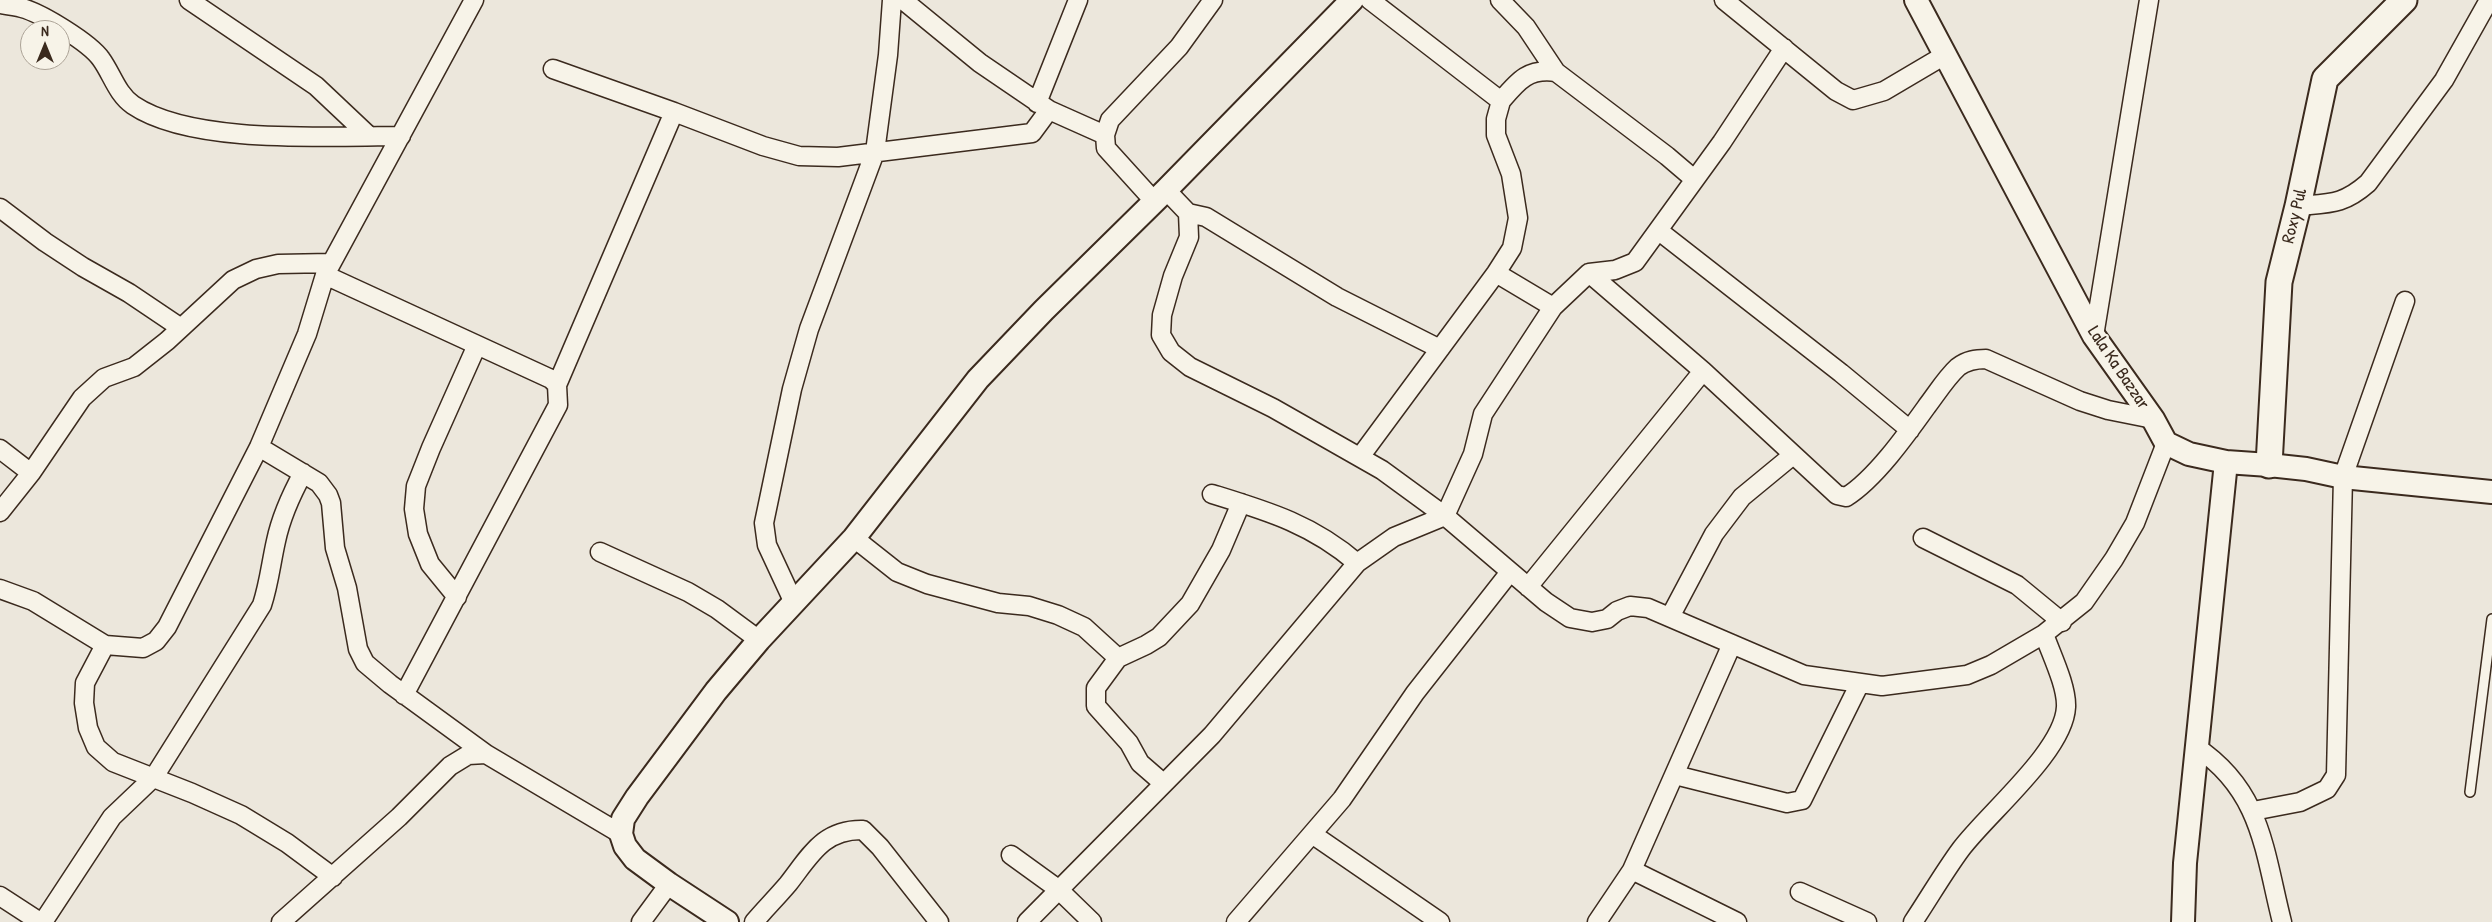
<!DOCTYPE html>
<style>
body{margin:0}
#map{position:relative;width:2492px;height:922px;overflow:hidden;background:#ece7dc;font-family:"Patrick Hand",sans-serif}
canvas{display:block}
.north{position:absolute;left:20px;top:20px;width:50px;height:50px;box-sizing:border-box;background:#f7f3e8;border:1px solid #aca397;border-radius:50%;rotate:0deg;font-size:14px;font-weight:700;line-height:20px;text-align:center;color:#3b2a1e}
.north::after{content:'';display:block;margin:auto;width:18px;height:22px;background:#3b2a1e;clip-path:polygon(50% 0,100% 100%,50% 72%,0 100%)}
</style>
<div id="map">
<canvas width="2492" height="922"></canvas>
<div class="north">N</div>
</div>
<script>
const g = document.querySelector('canvas').getContext('2d');
g.lineJoin = 'round';
function stroke(path, color, width, dash) { g.strokeStyle = color; g.lineWidth = width; g.lineCap = dash ? 'butt' : 'round'; g.setLineDash(dash || []); g.stroke(path); }
function write(font, color, halo, rows, align = 'center') {
  g.font = font + ' "Patrick Hand",sans-serif'; g.lineWidth = 4.5; g.setLineDash([]); g.textBaseline = 'middle'; g.strokeStyle = halo; g.fillStyle = color; for (const [text, x, y, turn = 0] of rows) {
    g.save(); g.translate(x, y); g.rotate((+turn || 0) * Math.PI / 180); g.textAlign = isNaN(turn) ? turn : align; if (halo) g.strokeText(text, 0, 0); g.fillText(text, 0, 0); g.restore();
  }
}
const service = new Path2D(`
 M2470,792L2492,619`);
const minor = new Path2D(`
 M189,0L316,86L369,136
 M1370,0L1501,101C1518,81 1528,68 1556,72L1667,156L1694,179
 M1500,0L1526,27L1556,72
 M1724,0L1836,91L1853,100L1884,91L1945,55
 M0,4C7,5 15,6 22,8C41,13 90,43 101,59C112,74 117,94 133,105C192,145 329,136 401,136
 M553,69L674,112L763,146L799,156L838,157L1032,133L1049,110L980,63L903,0
 M1037,103L1078,0
 M1049,110L1105,135
 M1166,190L1188,213L1189,237L1173,276L1162,315L1161,335L1171,352L1190,367L1273,408L1382,470L1445,516L1546,602L1570,618L1592,622L1607,619L1617,611L1630,606L1648,608L1804,675L1882,686L1967,675L1991,665L2044,634L2084,602L2114,559L2135,523L2166,443
 M1154,201L1106,148L1105,135L1110,120L1179,47L1213,0
 M2298,206C2330,203 2343,205 2368,183L2444,80L2489,0
 M0,208L45,242L83,267L129,293L181,328
 M1188,213L1206,217L1337,297L1440,349
 M1659,231L1841,373L1910,430
 M1496,273L1553,307
 M1589,273L1703,371L1837,495L1846,497C1875,479 1907,434 1927,406C1937,393 1946,378 1958,367C1967,360 1976,359 1986,359L2080,401L2108,410L2153,419
 M325,275L551,379L557,385L558,405L404,695
 M2094,336L2149,0
 M557,385L674,112
 M259,447L319,483L328,495L331,503L335,548L347,588L358,649L365,663L390,684L486,754
 M0,449L31,473
 M1360,457L1496,273L1512,248L1518,218L1511,174L1496,135V119L1501,101
 M1212,494C1267,511 1312,524 1357,563
 M0,512L31,473L82,398L104,378L134,367L167,341L233,280L256,269L278,264L331,263
 M854,538L897,572L927,584L998,603L1029,606L1058,615L1084,627L1118,658
 M1923,538L2017,585L2062,622
 M600,552L688,592L717,609L759,640
 M1528,587L1703,371
 M0,589L33,601L105,645L143,648L156,641L167,627L259,447L307,334L325,275L474,0
 M457,597L430,564L418,534L414,509L416,486L431,448L477,345
 M794,603L767,545L764,523L792,389L809,329L875,152L888,55L892,0
 M1670,617L1714,534L1742,497L1793,455
 M105,645L85,683L84,703L88,728L96,747L113,762L192,793L241,815L287,843L333,877
 M2196,747C2262,791 2264,851 2282,922
 M1675,775L1787,803L1802,800L1860,683
 M1163,783L1140,763L1129,743L1096,706V688L1118,658L1146,645L1159,637L1190,604L1221,550L1241,503
 M2253,811L2300,802L2327,789L2336,775L2343,477L2405,301
 M1312,834L1440,922
 M1011,855L1058,889L1092,922
 M1632,870L1737,922
 M1800,892L1867,922
 M0,896L40,922
 M43,922L112,817L154,777L262,605C269,584 271,563 276,541C281,517 291,495 303,473
 M281,922L399,817L450,766L468,755L486,754L621,834
 M641,922L669,884
 M754,922C765,909 777,897 788,884C810,856 823,829 863,830L880,847L939,922
 M1027,922L1212,735L1357,563L1394,537L1445,516L1473,454L1483,414L1553,307L1589,273L1615,270L1635,262L1722,142L1784,48
 M1236,922L1342,799L1415,693L1510,572
 M1597,922L1632,870L1732,644
 M1913,922C1929,898 1944,872 1961,849C1988,813 2064,751 2066,707C2067,686 2051,654 2044,634`);
const tertiary = new Path2D(`
 M1916,0L2094,336L2153,419L2166,443L2189,454L2226,462L2269,465L2306,469L2343,477L2492,492
 M727,922L669,884L635,859L625,846L621,834L623,819L637,797L716,691L759,640L854,538L978,379L1044,310L1166,190L1352,0
 M2183,922L2185,863L2226,462`);
const secondary = new Path2D(`
 M2269,465L2279,282L2298,206L2325,79L2404,0`);
const streetNames = [
 ["Roxy Pul",2295,216,-76],
 ["Lala Ka Bazzar",2118,368,56]
];
stroke(service, '#3b2a1e', 12);
stroke(minor, '#3b2a1e', 21);
stroke(tertiary, '#3b2a1e', 26);
stroke(secondary, '#3b2a1e', 29);
stroke(service, '#f7f3e8', 9);
stroke(minor, '#f7f3e8', 18);
stroke(tertiary, '#f7f3e8', 22);
stroke(secondary, '#f7f3e8', 25);
write('18px', '#3b2a1e', '#f7f3e8', streetNames);
</script>
